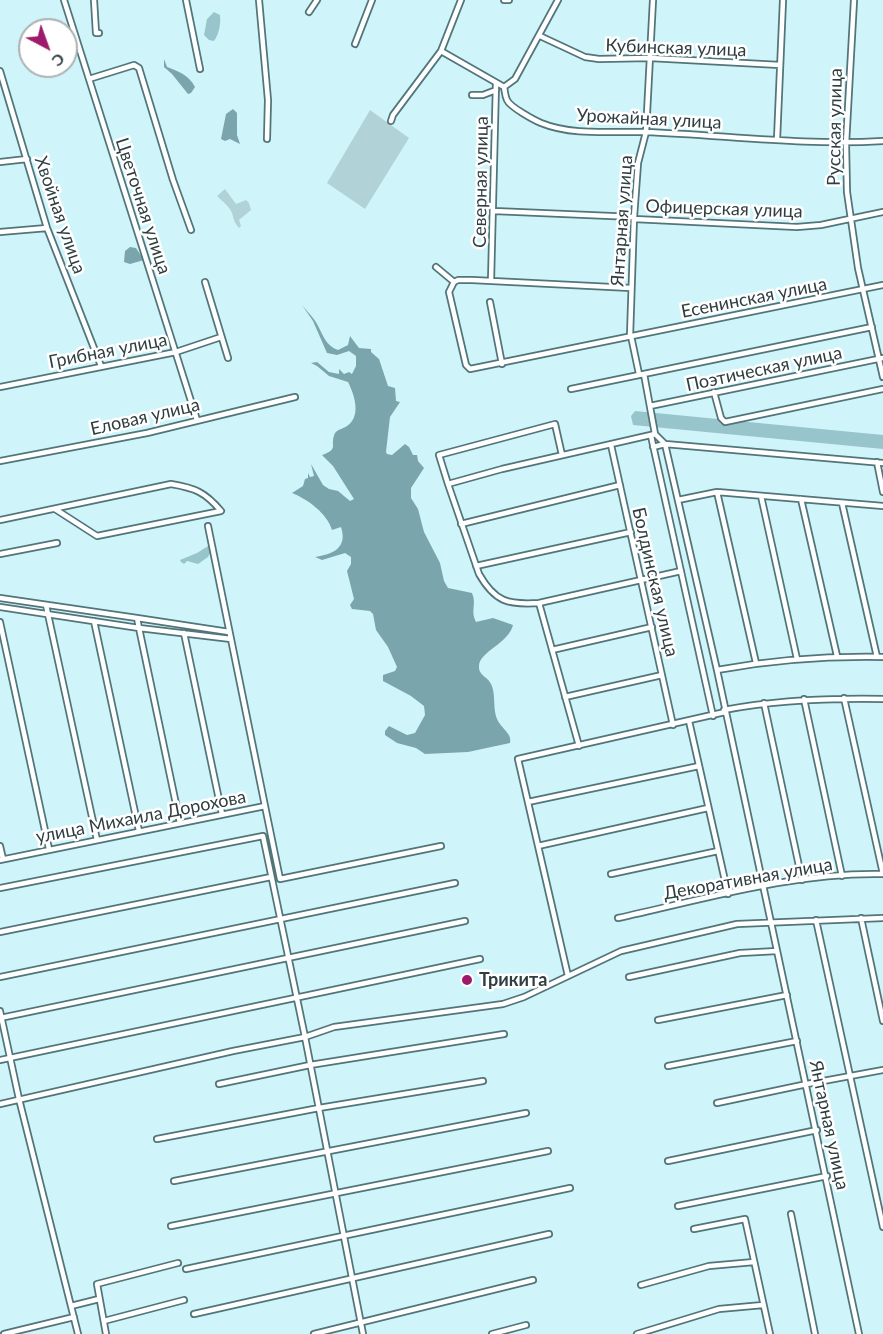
<!DOCTYPE html>
<meta charset="utf-8">
<style>
body{margin:0}
#map{position:relative;width:883px;height:1334px;overflow:hidden;background:#cff5fb;font-family:Lato,sans-serif}
canvas{display:block}
.north{position:absolute;left:18px;top:18px;width:60px;height:60px;box-sizing:border-box;background:#fff;border:2px solid #acb2b3;border-radius:50%;rotate:139deg;font-size:16px;font-weight:700;line-height:24px;text-align:center;color:#2f3e40}
.north::after{content:'';display:block;margin:auto;width:21px;height:27px;background:#9e1a6a;clip-path:polygon(50% 0,100% 100%,50% 72%,0 100%)}
</style>
<div id="map">
<canvas width="883" height="1334"></canvas>
<div class="north">С</div>
</div>
<script>
const g = document.querySelector('canvas').getContext('2d');
g.lineJoin = 'round';
function fill(path, color) { g.fillStyle = color; g.fill(path, 'evenodd'); }
function stroke(path, color, width, dash) { g.strokeStyle = color; g.lineWidth = width; g.lineCap = dash ? 'butt' : 'round'; g.setLineDash(dash || []); g.stroke(path); }
function write(font, color, halo, rows, align = 'center') {
  g.font = font + ' Lato,sans-serif'; g.lineWidth = 5; g.setLineDash([]); g.textBaseline = 'middle'; g.strokeStyle = halo; g.fillStyle = color; for (const [text, x, y, turn = 0] of rows) {
    g.save(); g.translate(x, y); g.rotate((+turn || 0) * Math.PI / 180); g.textAlign = isNaN(turn) ? turn : align; if (halo) g.strokeText(text, 0, 0); g.fillText(text, 0, 0); g.restore();
  }
}
const green = new Path2D(`
 M370,110L409,138L365,209L327,183Z
 M225,189L236,204L246,200L249,203L251,210L239,220L241,226L239,228C234,222 234,220 232,213C229,206 222,201 217,196Z`);
const forest = new Path2D(`
 M214,12L220,15C221,24 219,34 214,41L209,40L204,35L207,19Z
 M635,411L883,435V449L633,425L631,416Z
 M208,546L212,549L208,557L198,564L187,561L184,564L181,562L180,560L197,553Z`);
const water = new Path2D(`
 M164,59L167,67C178,71 189,75 195,87L191,93L188,94L172,74L164,67Z
 M233,109L237,113V135L240,144L230,139L225,141L221,139L226,114Z
 M130,247L136,248L144,260L130,264L124,262L125,251Z
 M302,305C306,310 314,318 317,324C323,335 326,346 338,350L348,345L350,336L359,348L371,349V352L379,359L388,386L395,388L396,401L400,402L390,417L386,452L387,454L392,455L405,444L409,447L413,455H417L418,461L424,468L411,488V498L418,509L424,532L440,563L444,581L448,588L472,593C477,604 470,611 476,622L493,618L513,625C509,643 479,652 479,666C478,675 487,676 491,684C497,696 491,712 500,724C505,731 512,735 510,743L468,752L425,754L416,748L397,743L385,735V731L389,726L407,735L415,733L425,715L424,706L411,696L383,681V675L395,671L397,667L388,647L376,630L373,614L370,611L352,609L350,605L354,599L347,571L351,564V557L345,553L322,560L315,557C332,554 348,549 341,527L332,530C327,513 307,499 292,493L303,486L305,479L308,478V473L310,477L314,476L311,464L323,485L329,489L338,491L350,501L354,499L333,466L322,455C340,449 329,446 335,433C338,429 343,429 347,426C362,416 354,394 348,382L329,376L317,366L311,363L317,362L329,372L339,374V369L344,374L349,372L352,374L356,366V356L349,351L337,355L327,353L313,321Z`);
const minor = new Path2D(`
 M64,0L197,420
 M94,0L96,33H99
 M186,0L200,69
 M259,0L268,100L267,139
 M504,0H509
 M854,0L846,144L847,192L858,268L883,377
 M309,12L317,0
 M540,36L585,57L599,59L650,58L780,65
 M355,44L372,0
 M441,51L504,87C505,92 505,96 507,100C510,107 534,120 541,123C573,136 611,131 645,132C725,135 804,146 883,141
 M0,71L47,228L101,366
 M89,79L134,65L139,68L173,180L191,230
 M504,87L515,79L558,0
 M472,95H483L496,90
 M391,121L393,115L441,51L461,0
 M777,140L783,0
 M0,162L27,159
 M494,211L634,217
 M634,219L797,227L821,225L883,212
 M0,232L47,228
 M436,267L454,282
 M491,281L496,83
 M205,282L228,358
 M454,282L449,292L466,365L470,369L883,285
 M454,282L458,280H472L631,288
 M490,302L502,364
 M630,336L634,217L638,163L646,132L653,0
 M631,336L639,374
 M644,374L655,434L665,444L717,670L859,1334
 M0,387L176,352L221,337
 M571,389L872,327
 M714,392L721,418L725,422L883,389
 M650,406L883,358
 M655,434L502,469L448,484L479,574C495,602 508,605 539,603L681,571
 M651,436L713,716
 M611,445L673,725
 M653,447L665,444L883,463
 M0,461L147,433L295,397
 M877,462L883,492
 M448,484L439,455L555,424L562,455
 M717,492L756,663
 M761,496L797,659
 M801,499L837,656
 M678,500L717,492L883,506
 M842,503L877,657
 M0,520L171,484C195,488 205,492 221,511L97,536L55,509
 M461,524L620,485
 M208,526L265,806
 M0,554L57,543
 M476,566L631,532
 M0,598L137,618L139,628L0,607
 M539,603L579,746
 M46,605L97,840
 M137,618L229,632
 M94,621L139,831
 M0,622L49,849
 M184,633L222,814
 M552,650L652,627
 M717,670C772,660 827,656 883,657
 M565,697L662,675
 M844,698L883,874
 M804,699L842,876
 M764,703L802,880
 M724,710C777,700 829,698 883,699
 M689,721L728,894
 M528,802L699,766
 M180,823L139,628L231,639
 M0,846L3,859
 M538,846L708,808
 M0,860L265,806L280,879L441,846
 M611,874L718,851
 M0,888L263,836L305,1037L363,1334
 M618,918C705,899 794,872 883,874
 M861,918L883,1021
 M816,920L883,1227
 M0,932L271,877
 M568,976L518,759L725,712
 M0,977L455,883
 M629,977L740,953L777,951
 M0,1011L19,1099L78,1334
 M0,1018L465,921
 M658,1020L787,995
 M0,1060L480,959
 M668,1066L797,1041
 M219,1084L310,1065L504,1034
 M717,1103L807,1084L883,1070
 M0,1104L233,1051L305,1037L334,1027L503,1004L524,997L621,951L737,924L883,918
 M157,1139L319,1108L483,1081
 M668,1161L817,1130
 M174,1181L526,1113
 M678,1206L827,1176
 M791,1214L815,1334
 M171,1226L548,1151
 M694,1229L745,1219L770,1334
 M186,1269L570,1188
 M641,1285L709,1266L754,1262
 M71,1306L99,1299
 M194,1314L549,1234
 M104,1321L184,1300
 M4,1334L74,1317
 M106,1334L97,1284L178,1263
 M314,1334L533,1280
 M492,1334L526,1325
 M637,1334L719,1309L763,1305`);
const markers = [
 [467,980,6,"#9e1a6a"]
];
const streetNames = [
 ["Кубинская улица",676,48,2],
 ["Урожайная улица",649,119,3],
 ["Русская улица",835,127,-89],
 ["Северная улица",481,182,-89],
 ["Цветочная улица",143,206,72],
 ["Офицерская улица",724,209,2],
 ["Хвойная улица",60,215,71],
 ["Янтарная улица",622,221,-86],
 ["Есенинская улица",754,298,-11],
 ["Грибная улица",108,351,-11],
 ["Поэтическая улица",764,369,-12],
 ["Еловая улица",145,417,-13],
 ["Болдинская улица",655,582,77],
 ["улица Михаила Дорохова",141,817,-11],
 ["Декоративная улица",748,879,-10],
 ["Янтарная улица",829,1125,78]
];
const poiNames = [
 ["Трикита",479,980]
];
fill(green, '#b1d2d7');
fill(forest, '#98c5cb');
fill(water, '#7aa5ac');
stroke(minor, '#52757a', 8);
stroke(minor, '#fff', 4.5);
for (const [x, y, r, color] of markers) { const dot = new Path2D(); dot.arc(x, y, r, 0, 2 * Math.PI); g.fillStyle = color; g.fill(dot); stroke(dot, '#fff', 2); }
write('18px', '#2f3e40', '#fff', streetNames);
write('bold 18px', '#2f3e40', '#fff', poiNames, 'left');
</script>
